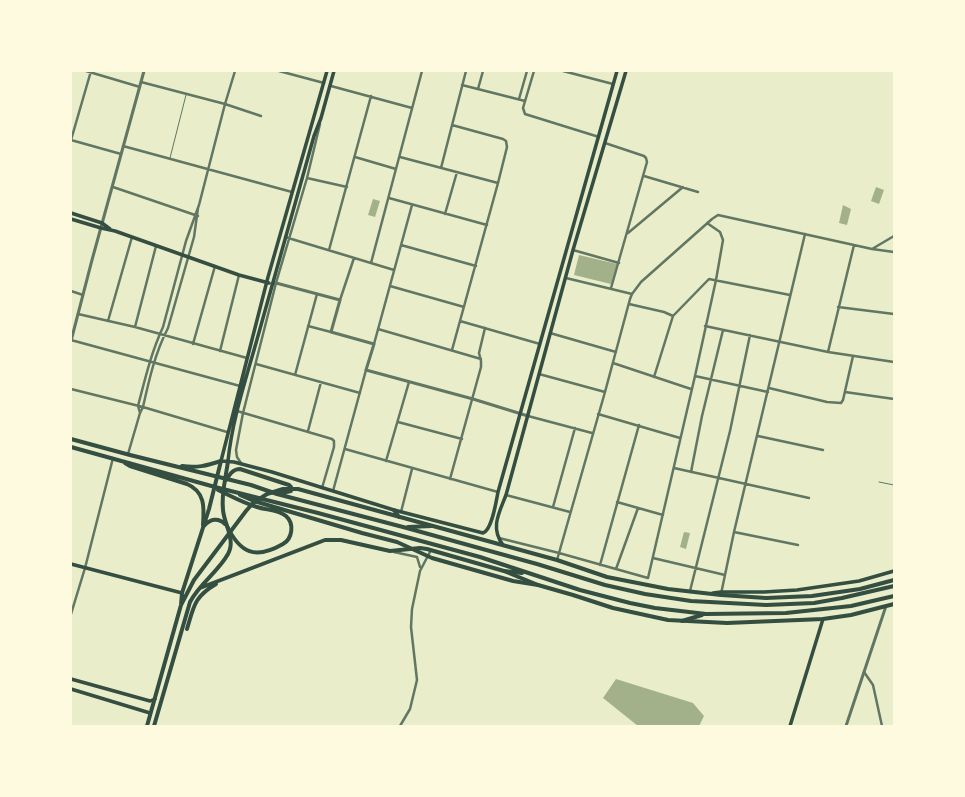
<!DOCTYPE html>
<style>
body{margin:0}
#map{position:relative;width:965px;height:797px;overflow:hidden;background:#e9edc9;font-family:"Exo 2",sans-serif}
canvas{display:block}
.frame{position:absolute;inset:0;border:72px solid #fefae0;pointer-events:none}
</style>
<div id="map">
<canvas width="965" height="797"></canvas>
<div class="frame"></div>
</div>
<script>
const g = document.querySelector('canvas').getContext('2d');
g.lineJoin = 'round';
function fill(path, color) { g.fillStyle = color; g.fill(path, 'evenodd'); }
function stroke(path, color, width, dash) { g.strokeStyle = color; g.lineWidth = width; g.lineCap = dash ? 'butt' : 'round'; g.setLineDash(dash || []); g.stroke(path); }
const water = new Path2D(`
 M876,187L884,190L879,204L871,201Z
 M373,199L380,201L375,217L368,215Z
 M843,205L851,209L847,225L839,223Z
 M579,255L617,264L611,284L574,275Z
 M684,532L690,533L686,549L680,547Z
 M616,679L693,703L704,716L699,726H638L603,698Z`);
const service = new Path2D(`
 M170,158L186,95
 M879,482L894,485`);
const minor = new Path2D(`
 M86,71L140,87
 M279,71L324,83
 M534,71L523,108L525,114L599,137
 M563,71L613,84
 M141,82L225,104L261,116
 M462,85L525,101
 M331,86L412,108
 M478,89L483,71
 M519,99L527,71
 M452,125L503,139L506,141L507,147L498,183L452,350
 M71,140L91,71
 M71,140L121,154
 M605,143L644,156L646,158L647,162L611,288
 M123,146L292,192
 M355,157L396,169
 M400,157L498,183
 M441,168L466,71
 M644,176L698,192
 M307,178L347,187
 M113,187L198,216
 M389,198L487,225
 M445,214L457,172
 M628,233L683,187
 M285,237L394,270
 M401,245L476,266
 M872,249L894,236
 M329,250L371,96
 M573,250L619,263
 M371,263L422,71
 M566,278L632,294
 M390,286L464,307
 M71,291L83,295
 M340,300L354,258
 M629,304L664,312L673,316
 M838,307L894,314
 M78,314L135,327L247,358
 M108,321L132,237
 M460,321L540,344
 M308,326L331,332
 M705,326L828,352L894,362
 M135,327L156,246
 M378,329L481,359
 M550,333L616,352
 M71,340L240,386
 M193,344L215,266
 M374,344L412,205
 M220,351L239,275
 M828,352L854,245
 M613,363L691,389
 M256,364L360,393
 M539,374L605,392
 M295,375L317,294
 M695,376L768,392
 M654,377L673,316L709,279L790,295
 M769,388L827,402L841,403L843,400L853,356
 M71,389L143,407L227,432
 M845,392L894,399
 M237,411L332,439L334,441V447L322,488
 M140,413L138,406C145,379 151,353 163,327L186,241L199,205L225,104L235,71
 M598,414L680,438
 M528,416L592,433
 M398,422L462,439
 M308,431L321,382
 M758,436L823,450
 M345,449L498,492
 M128,454L140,413L143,407C149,380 155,353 168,328L194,237L198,208
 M386,461L409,382
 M241,463L237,457L236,450L243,413L276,283L307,178L320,124
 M674,468L809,498
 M691,472L702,416L723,330
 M450,479L481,367V361L479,353L485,328
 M333,491L366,370
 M506,495L570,512
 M617,502L663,515
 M553,507L575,428
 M401,512L412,469
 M734,532L798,545
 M499,538L559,553L648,578L695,376L716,280L723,240L720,232L707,223
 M394,552L417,557L420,567
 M653,558L725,575
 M557,560L605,392L630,299L632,294L641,282L712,219L718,215L872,249L894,252
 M600,565L639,425
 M616,569L638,508
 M690,591L730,431L750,335
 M721,594L734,532L805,234
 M71,614L85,568L113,458
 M864,672L873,685L882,726
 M400,726L410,709L417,680L411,627L412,609L420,571L431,550`);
const tertiary = new Path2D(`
 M272,284L276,283L340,300L331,332L374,344L366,370L473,399L528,416
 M71,341L92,260L144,71
 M846,726L886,606`);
const secondary = new Path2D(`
 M327,71L268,277L221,461L234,462L272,472L394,510L483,533C492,530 496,502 498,492L617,71
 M71,213L102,223L110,229
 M71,219L101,228L115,231L239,275L269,283
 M228,461C232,421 245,382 256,343C275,274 294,205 314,136L321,118L334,71
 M503,545C490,528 499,513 506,495L573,250L626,71
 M71,564L182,593
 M713,593L721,592H764L797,590L859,581L894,571
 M71,679L150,701L155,699
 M71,689L150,713
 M790,726L823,619`);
const primary = new Path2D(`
 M394,510L399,517
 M204,526C210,519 218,517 225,524
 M200,588L325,540H341L390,551L420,548L427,549L504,571L538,585L573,595L613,608L668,620L727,623L823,619L851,615L894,604
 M181,605L194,580L246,511L253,503L267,494L283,489H298L557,560L607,577L668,589L721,595L766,598L812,596L860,589L894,580
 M187,629C194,606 194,597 216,584
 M147,726L181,605L182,593L209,509L221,461
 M154,726L190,602C199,584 218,572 228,554C236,540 224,524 223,510C221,494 226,477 228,461`);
const trunk = new Path2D(`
 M71,439L130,455L251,485L277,494L403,527L537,564L605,585L645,594L691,601L766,605L814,603L842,598L894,586
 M71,447L215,487L318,513L480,557L580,590L630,603L655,608L706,614L786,613L851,606L894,596
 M125,463L130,466L187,484C206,492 204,509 203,525
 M182,466C197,468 206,466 221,461
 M226,480C230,474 233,469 240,469L289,485L291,487V491L277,494
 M218,490C231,496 243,503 257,507C266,510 279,510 286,516C295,524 292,539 283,544C255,560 240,553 227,526
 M240,495L254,501L362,533L397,542L432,558L513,581L538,585
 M408,527L432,526
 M504,571L522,573
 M682,621L702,615`);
fill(water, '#a3b18a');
stroke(service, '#617663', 1);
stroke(minor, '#617663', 2.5);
stroke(tertiary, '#617663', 3);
stroke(secondary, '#344e41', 3.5);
stroke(primary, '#344e41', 4);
stroke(trunk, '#344e41', 4);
</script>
